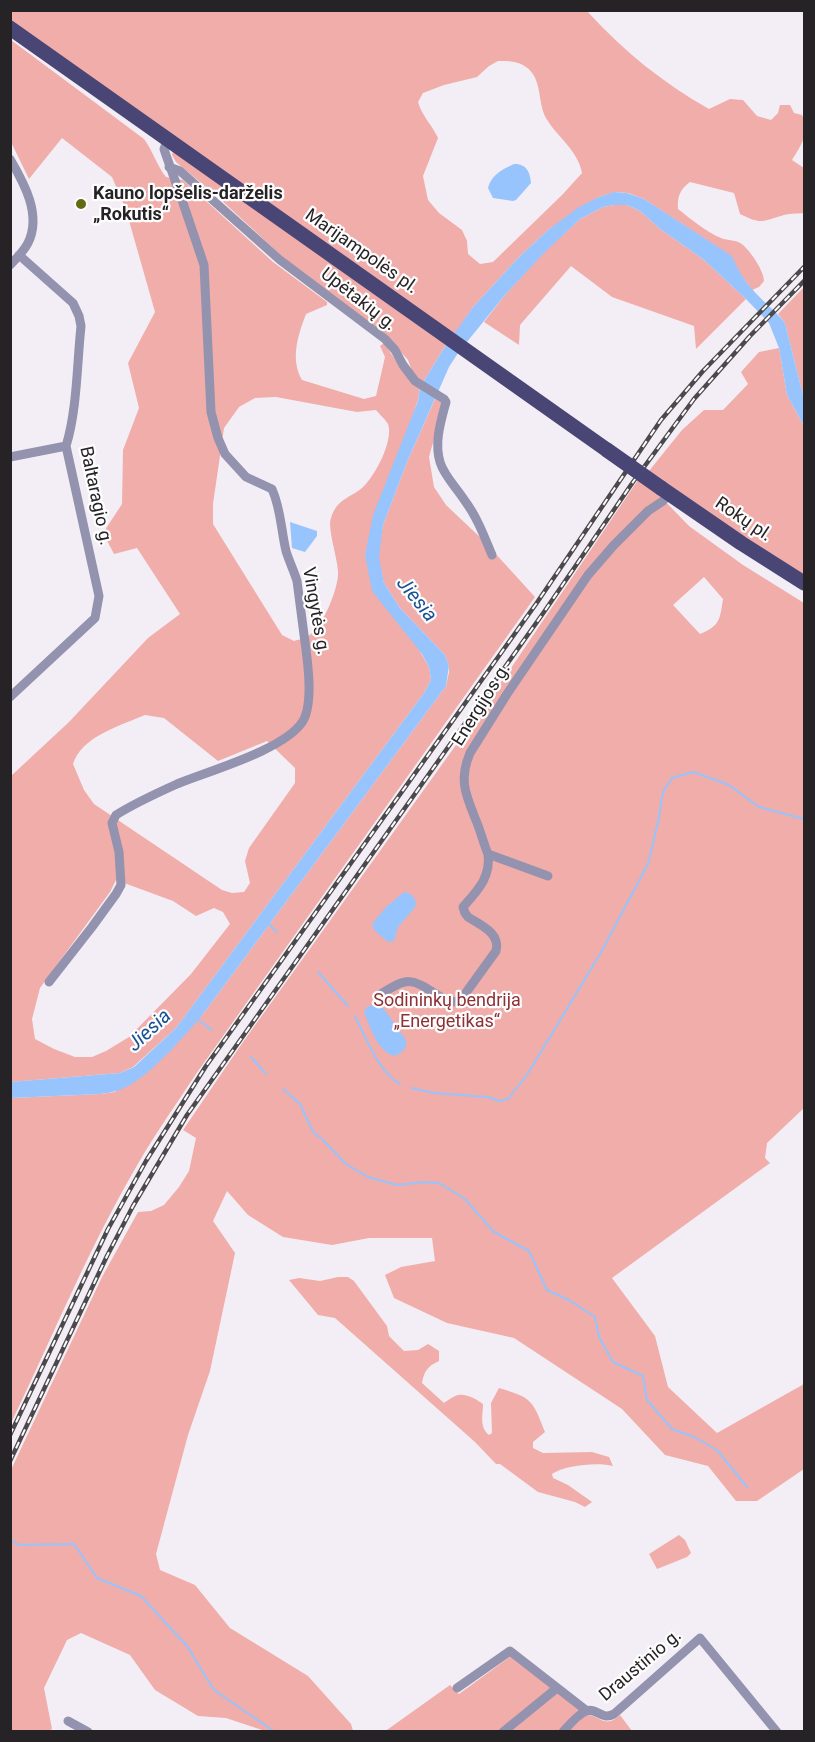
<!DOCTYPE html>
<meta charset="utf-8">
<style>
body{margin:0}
#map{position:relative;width:815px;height:1742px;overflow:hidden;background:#f3eef5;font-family:Roboto,sans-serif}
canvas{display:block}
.frame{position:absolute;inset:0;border:12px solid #252325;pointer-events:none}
</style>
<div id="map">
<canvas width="815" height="1742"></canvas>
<div class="frame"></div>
</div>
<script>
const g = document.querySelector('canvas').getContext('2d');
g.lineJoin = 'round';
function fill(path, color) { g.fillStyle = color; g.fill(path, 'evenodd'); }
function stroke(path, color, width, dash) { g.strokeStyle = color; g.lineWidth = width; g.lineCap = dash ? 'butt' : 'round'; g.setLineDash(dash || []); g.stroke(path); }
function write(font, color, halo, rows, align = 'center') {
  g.font = font + ' Roboto,sans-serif'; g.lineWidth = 4.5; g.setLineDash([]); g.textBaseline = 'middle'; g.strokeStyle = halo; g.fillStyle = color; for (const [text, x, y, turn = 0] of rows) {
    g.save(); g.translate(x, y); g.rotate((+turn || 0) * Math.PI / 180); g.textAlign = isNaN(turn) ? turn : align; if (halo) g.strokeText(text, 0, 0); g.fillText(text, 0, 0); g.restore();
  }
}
const green = new Path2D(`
 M11,10L587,11C622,50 663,83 709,109L730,99L743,100L757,116L771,120L778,113L780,105H790L794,113L802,115C811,131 801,146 792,160L804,168V213C797,214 788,213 781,216C760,222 761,224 740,214L734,193L690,182C680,189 677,197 678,209C691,219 706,232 721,238C728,241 736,239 743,245C751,252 764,271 764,281L759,287L752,290L738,271L731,256L644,199L628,193L615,192L599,197L548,230L519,257L473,307L455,334L11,22ZM498,61C508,61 518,61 526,67C543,79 537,102 546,118C557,137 578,150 582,173L563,194L493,262L480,264L468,254L467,241L462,230L439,213L428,200L423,176L438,138C432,125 422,116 418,102L423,93L444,85L477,77L489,66Z
 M11,40L144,139C153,151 157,166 166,177L183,180L273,262L327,302V305L306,314C298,335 290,359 302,380L364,399L376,396L385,357L380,346L384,343L405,374L411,368L408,360L390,340L284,258L219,198L176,162L172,155L173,151L446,345L420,387L418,400L365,555L429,667L431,680L424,693L176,1028L133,1067L120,1073L11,1082V776L69,722L148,638L180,614L137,548L114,554L103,533L122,504L123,450L139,408L128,363L155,312L126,210L112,177L62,138L29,179L11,142ZM276,397L357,412L376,410C379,414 386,420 388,424C394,440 375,476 363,487C351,498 337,498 331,518C327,528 338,559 338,572C339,587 323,626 311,634C307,638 300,639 294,641L282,635L213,524V504L224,428L239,407L255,398ZM145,715L164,718L218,761L267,741L295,768V783L249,848L245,861L250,883L244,892L232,893L222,890L94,804L84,790L73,764C82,736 120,726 145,715ZM116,880L173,901L196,916L214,908L223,912L230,924L191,974L129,1037L106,1051L92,1057H75L54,1049L35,1039L32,1019L40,988L110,892Z
 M614,205H627L640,211L659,228L704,260L746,299L696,349L694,326L612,297L571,266L520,325L519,345L484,322L505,295L543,253L580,219L603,207Z
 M804,287V399L785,323L778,314Z
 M779,348L787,395L804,426V575L741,536L649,471L682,430L704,410H723L748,384L741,372L759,352Z
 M436,397L440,399L443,407L429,457L434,487L446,505L483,540L535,597L196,1074C177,1103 157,1131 139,1162C90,1245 53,1336 11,1423V1098L100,1094L115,1092L203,1014L446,686L449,672V666L445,655L400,608L384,583L378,557L383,525L407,462Z
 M638,480L657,493L689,526L743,565L804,603V1108L767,1143L765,1158L770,1163L612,1278L655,1336L668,1387L717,1433L804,1384V1469L757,1501H736L708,1466L665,1455L622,1409L514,1338L447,1323L394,1298L385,1275L401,1267L435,1261L432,1238H369L332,1245L283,1237L248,1215L227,1191L213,1221L235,1253L210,1371L188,1435L156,1554L160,1570L195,1585L230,1628L308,1676L351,1724L353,1731H265L226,1718L198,1716L155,1690L130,1655L81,1633L67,1640L44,1688L52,1729L48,1731H11L10,1472L102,1277L138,1212L151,1211L164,1205L179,1187L189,1171L196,1138L183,1130L243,1042L509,671ZM704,577L723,599C720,619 720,626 700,634L673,605Z
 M338,1277H348L354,1281L387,1326L389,1336L404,1351L418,1350L428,1344L439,1351V1361C428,1366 424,1371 422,1383L444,1403C448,1400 454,1396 458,1395C466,1393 478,1400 483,1404C483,1415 479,1427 489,1435L492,1433L491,1403L499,1388C532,1398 532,1399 545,1432L533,1442V1448L543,1453L592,1452L609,1457L613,1466C598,1462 565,1465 552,1474L553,1478L568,1485L592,1502L585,1507L575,1502L538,1492L500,1464H496L475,1442L335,1318L318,1315L289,1280L299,1278L320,1281Z
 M679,1535L685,1540L691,1553L687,1557L657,1569L649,1554Z
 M511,1656L581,1710L559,1731L384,1732L450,1685L459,1694Z
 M585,1715C600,1714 604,1730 620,1715L632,1731L568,1732Z`);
const water = new Path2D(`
 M514,164C527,164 530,172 531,183L516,200L513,201L493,198L488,188C491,175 503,169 514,164Z
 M614,192L627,193L644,199L732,256C737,268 743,279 752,289C762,301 775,310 785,323L804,399V426L787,395L779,348L769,323L746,299L704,260L659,228L640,211L627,205H614L603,207L580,219L543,254L505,295L458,353L449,367L407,462L383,525L379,557L384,583L400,608L445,655L449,666L446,686L203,1014C186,1035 151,1074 128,1086C119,1091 110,1093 100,1094L11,1098L10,1082L120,1073L134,1067L176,1028L424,693L431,680L429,667L422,654L372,591L365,555L373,515L418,401L420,387L446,345L473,307L519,257L548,230L579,207L599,197Z
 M290,522L317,531V536L305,552L292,548Z
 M404,892C412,893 416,898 416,906L398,927L394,941L388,942L374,930L372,924L385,908Z
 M377,1003L384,1009L406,1040C408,1048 401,1054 394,1056C377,1051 370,1027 364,1012L367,1007Z`);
const stream = new Path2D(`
 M268,923L277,932
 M318,972L348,1006
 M355,1016C365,1036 380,1074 400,1084
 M197,1019L212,1030
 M251,1057L266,1074
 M411,1088L434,1093L488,1097L499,1101L508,1099L527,1075L600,954L648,864L658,822L663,792L672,778L693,772L729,785L759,807L804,819
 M283,1089L300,1104L313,1132L323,1140L346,1164L368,1177L397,1185L425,1182L439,1183L464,1198L494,1232L529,1251L547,1290L569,1300L595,1317L599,1337L613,1362L643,1376L647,1400L672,1429L694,1437L717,1450L747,1487
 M10,1539L19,1545L74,1544L97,1578L141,1596L187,1646L214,1690L275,1732`);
const street = new Path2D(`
 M10,159C24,183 42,215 28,243C24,251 17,258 10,265
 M169,167L180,171L280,260L385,339L395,350L403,365L415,381L444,399L446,402C441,421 434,442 440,462C444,476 457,488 465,501C477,517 484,536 492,555
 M10,457L66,446
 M10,697L95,618L99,596L66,446C77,411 77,364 81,326L79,316L73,303L19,255
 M488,854L548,876
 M49,982L92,927L116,894L121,885L119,852L112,823L116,815C135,803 157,793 177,784C208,771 285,750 303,721C315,700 306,651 303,627C301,612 299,596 297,581C294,571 289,561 286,551C281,530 281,509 272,489L246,477L225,454L218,438L211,412L204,265L182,200L166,155L164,149L168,139
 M379,995C409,977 409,977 439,996C445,999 450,1002 457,1002L465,994L496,951C501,933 480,925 468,917L465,913L463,907C478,890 491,877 488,854C483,842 480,829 475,818C465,793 459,779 470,753L507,694L588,575L614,545L648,511L663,501L669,493
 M457,1688L510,1651L587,1711
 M68,1721L88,1732
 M503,1732L557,1688
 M563,1732C569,1725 577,1715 586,1711C597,1707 601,1721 614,1714L700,1638L777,1732`);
const primary = new Path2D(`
 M10,28L607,450
 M661,488L741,543L804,583`);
const rail = new Path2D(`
 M10,1435L108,1229L146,1161L206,1066L536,604L661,420L703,371L804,267
 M10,1461L107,1256L133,1206L187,1115L544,612L633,482L694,399L750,336L804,281`);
const primaryBridge = new Path2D(`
 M607,450L661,488`);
const markers = [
 [81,204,6,"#626b11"]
];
const poiNames = [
 ["Kauno lopšelis-darželis",93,194],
 ["„Rokutis“",93,215]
];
const streetNames = [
 ["Marijampolės pl.",361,252,35],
 ["Upėtakių g.",358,300,38],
 ["Baltaragio g.",95,496,78],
 ["Rokų pl.",743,520,34],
 ["Vingytės g.",315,611,80],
 ["Energijos g.",482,705,-58],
 ["Draustinio g.",641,1666,-40]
];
const parkNames = [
 ["Sodininkų bendrija",447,1001],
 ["„Energetikas“",447,1022]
];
const waterNames = [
 ["Jiesia",416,600,51],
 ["Jiesia",150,1031,-43]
];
fill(green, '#f0adaa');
fill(water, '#97c4fd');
stroke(stream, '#97c4fd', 2);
stroke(street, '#9392af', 9);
stroke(primary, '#494575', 15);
stroke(rail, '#4c494c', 4.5);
stroke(rail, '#fefdfe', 2, [7]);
stroke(primaryBridge, '#494575', 15);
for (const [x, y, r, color] of markers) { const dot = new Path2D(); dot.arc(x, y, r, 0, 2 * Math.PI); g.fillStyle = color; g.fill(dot); stroke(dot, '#fefdfe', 2); }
write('bold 18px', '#252325', '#fefdfe', poiNames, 'left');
write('18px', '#252325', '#fefdfe', streetNames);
write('18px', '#8c3135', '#fefdfe', parkNames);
write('italic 20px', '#185294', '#fefdfe', waterNames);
</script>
